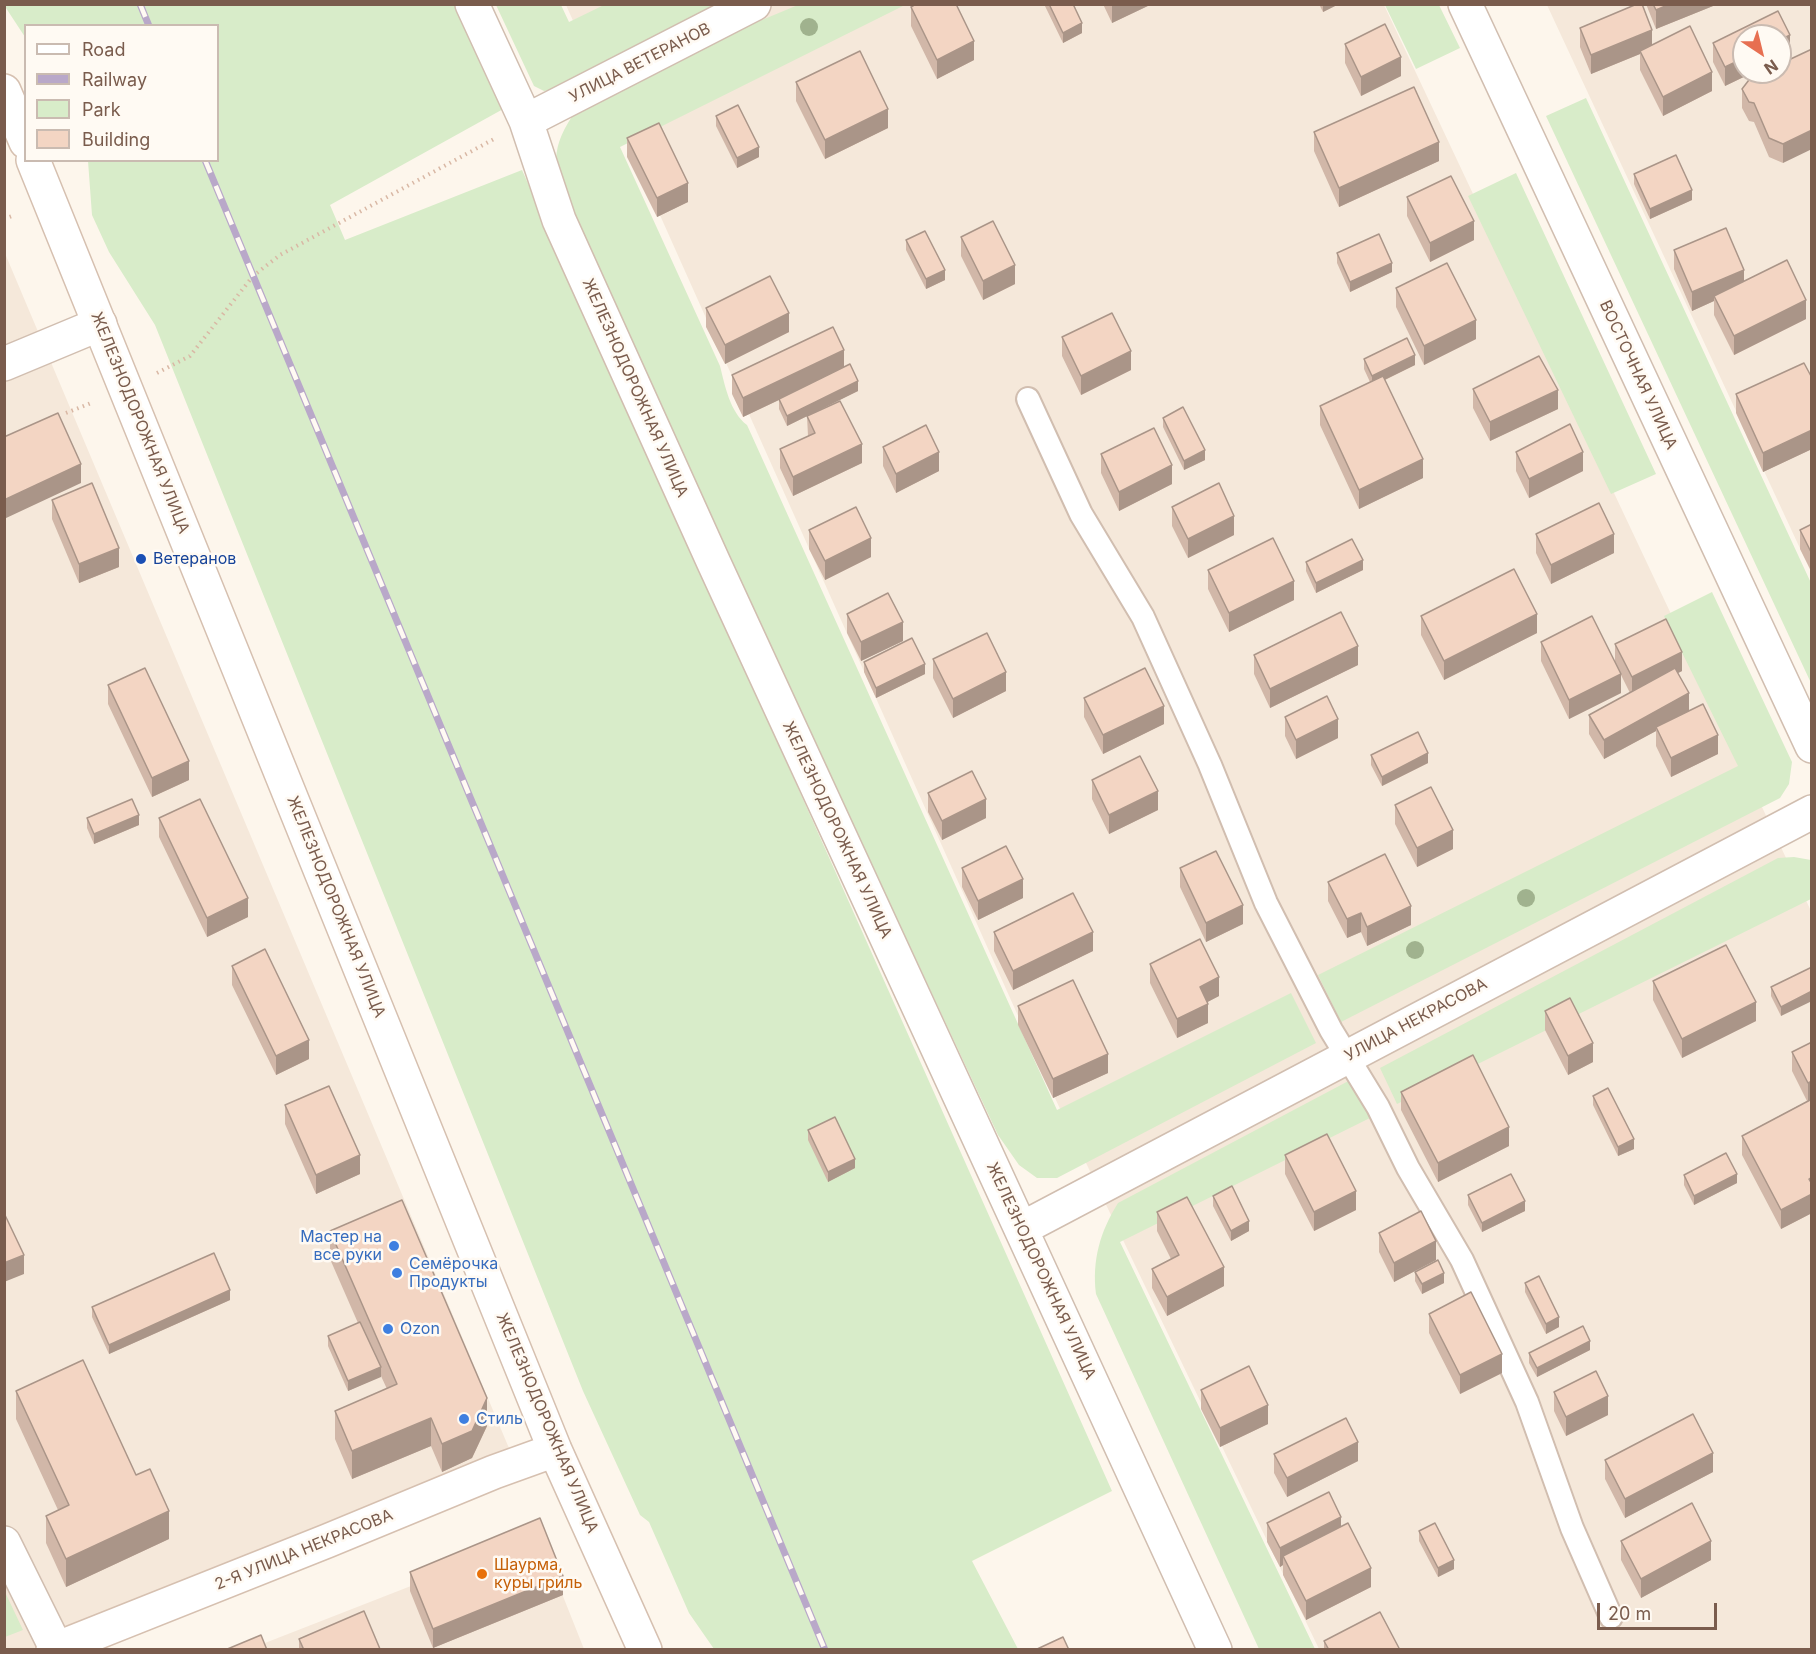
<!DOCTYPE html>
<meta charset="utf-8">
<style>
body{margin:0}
#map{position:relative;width:1816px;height:1654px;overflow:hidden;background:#fdf6ec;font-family:Inter,sans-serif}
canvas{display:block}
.frame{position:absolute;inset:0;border:6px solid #7a5c4d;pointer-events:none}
.legend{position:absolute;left:24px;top:24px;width:195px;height:138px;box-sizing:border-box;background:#fffaf3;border:2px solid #cabbb1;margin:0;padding:8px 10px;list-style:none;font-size:18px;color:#7a5c4d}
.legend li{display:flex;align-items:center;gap:12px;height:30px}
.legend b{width:30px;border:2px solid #cabbb1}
.north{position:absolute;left:1732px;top:24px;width:60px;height:60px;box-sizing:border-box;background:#fffaf3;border:2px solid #cabbb1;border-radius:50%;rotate:145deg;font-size:16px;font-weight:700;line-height:24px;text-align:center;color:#7a5c4d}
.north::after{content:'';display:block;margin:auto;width:21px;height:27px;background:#e76f51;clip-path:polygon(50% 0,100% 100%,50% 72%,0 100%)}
.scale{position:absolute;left:1597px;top:1603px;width:120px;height:27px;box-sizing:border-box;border:3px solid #7a5c4d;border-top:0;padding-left:8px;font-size:18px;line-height:21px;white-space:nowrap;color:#7a5c4d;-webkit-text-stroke:4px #fffaf3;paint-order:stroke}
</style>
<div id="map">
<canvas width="1816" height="1654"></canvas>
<div class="frame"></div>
<ul class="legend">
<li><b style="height:8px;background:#fff"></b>Road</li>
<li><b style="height:8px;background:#b9a8c9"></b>Railway</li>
<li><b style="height:16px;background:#d8ecc9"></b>Park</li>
<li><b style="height:16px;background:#f3d5c3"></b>Building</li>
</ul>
<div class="north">N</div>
<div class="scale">20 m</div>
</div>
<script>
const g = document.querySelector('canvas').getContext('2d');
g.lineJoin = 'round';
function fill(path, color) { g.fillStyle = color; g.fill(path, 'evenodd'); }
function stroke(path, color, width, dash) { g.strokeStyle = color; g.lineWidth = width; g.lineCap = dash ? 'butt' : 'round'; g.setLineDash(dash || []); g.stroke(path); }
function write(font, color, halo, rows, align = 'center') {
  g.font = font + ' Inter,sans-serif'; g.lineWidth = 5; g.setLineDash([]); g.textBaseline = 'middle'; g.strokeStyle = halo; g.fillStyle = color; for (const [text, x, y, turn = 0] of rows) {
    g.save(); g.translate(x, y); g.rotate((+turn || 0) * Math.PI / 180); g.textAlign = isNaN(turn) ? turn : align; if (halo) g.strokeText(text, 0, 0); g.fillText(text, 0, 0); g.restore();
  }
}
const residential = new Path2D(`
 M566,5H1384L1811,911V1649H1319L1053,1094Z
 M1547,5H1811V572ZM1744,36H1780V72H1744Z
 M4,251L514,1460L29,1650L4,1649Z
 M539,1536L584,1649L247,1650Z`);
const green = new Path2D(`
 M4,5H457L505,108L330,205L345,240L522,170L1112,1491L972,1561L1018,1649H714L689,1613L649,1522L640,1515L583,1391L155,325L109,252L92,215L88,161L218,160V26H26L25,37Z
 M496,5H561L569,22L604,5H720L564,88L544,91L534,86Z
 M798,5H905L620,147L720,366C725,386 730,412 747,425L1057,1110L1291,993L1316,1043L1057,1178H1037L1019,1165L998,1135L568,215C557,172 546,155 573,115L704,44Z
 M1385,5H1439L1460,48L1416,69Z
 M1586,98L1811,583V683L1546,116Z
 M1516,173L1656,474L1611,494L1468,196Z
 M1712,592L1792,762L1789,784L1780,798L1341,1022L1318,975L1738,766L1664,616Z
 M1794,857L1811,860V899L1397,1104L1380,1068L1778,858Z
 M1356,1077L1376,1115L1120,1242L1315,1649H1259L1096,1294C1092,1260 1100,1232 1118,1203Z
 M5,1592L23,1630L5,1637H4Z`);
const path = new Path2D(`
 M4,219L15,215
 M157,373L190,356L253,276L280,255L494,139
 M66,413L91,403`);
const service = new Path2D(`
 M1028,399L1081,514L1143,617L1210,765L1266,903L1331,1030L1378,1107L1408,1168L1462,1260L1527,1402L1572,1528L1611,1617`);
const minor = new Path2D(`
 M472,4L526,121L559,220L713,561L1215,1650
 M526,121L754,4
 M4,364L100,324
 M1021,1229L1812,812
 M4,1543L57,1650`);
const tertiary = new Path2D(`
 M1465,4L1812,746`);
const secondary = new Path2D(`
 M4,91L26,142
 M33,160L555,1450L645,1650
 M53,1650L327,1541L494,1472L555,1450`);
const rail = new Path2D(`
 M140,4L149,26
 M205,160L825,1650`);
const trees = [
 [809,27],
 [1526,898],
 [1415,950]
];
const wall = new Path2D(`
 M1044,4H1073L1082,33L1063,43Z
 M1103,4H1152L1112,23Z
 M1319,4H1339L1323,12Z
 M1646,4H1718L1656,29Z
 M911,7L974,60L937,79L911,26Z
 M1778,11L1790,35V54L1780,59V36H1744V72H1754L1725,86L1713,62V43Z
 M1580,28L1652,44L1712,91L1663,116L1640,70V54L1591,74L1580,47Z
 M1345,44L1401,76L1361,96L1345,63Z
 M1812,49L1783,163L1769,157L1754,122L1749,121L1742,108V89Z
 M796,82L888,128L825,159L796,101Z
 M716,116L759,157L737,168L716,126Z
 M1314,132L1439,161L1339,207L1314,151Z
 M627,138L688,202L657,217L627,157Z
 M1634,174L1692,200L1650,219L1634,184Z
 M1407,197L1474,240L1430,262L1407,216Z
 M961,237L1015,284L983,300L961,256Z
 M906,240L945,280L926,289L906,250Z
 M1674,250L1744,282L1806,319L1734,355L1714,315V301L1692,311L1674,269Z
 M1337,253L1392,272L1350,292L1337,263Z
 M1396,288L1476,339L1424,365L1396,307Z
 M706,308L789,332L725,364L706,327Z
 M1062,337L1131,370L1081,395L1062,356Z
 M1364,359L1415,365L1385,380L1423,478L1359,509L1320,425V406L1370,382L1364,369Z
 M844,367L858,391L787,426L779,409V400L743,417L732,394V375Z
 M1812,378V449L1763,472L1736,413V394Z
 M1473,389L1558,409L1490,441L1473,408Z
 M807,416L862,463L793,496L780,468V449L808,436Z
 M1163,418L1205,460L1184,470L1163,427Z
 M883,447L939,471L896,493L883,466Z
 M1516,452L1583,471L1529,498L1516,471Z
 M1101,454L1172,484L1119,511L1101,473Z
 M52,500L119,567L79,583L52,519Z
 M1172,507L1234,535L1188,558L1172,526Z
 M1812,524V573L1800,549V530Z
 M809,530L871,557L825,580L809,549Z
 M1536,534L1614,553L1551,584L1536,553Z
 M1306,562L1363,570L1316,593L1306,571Z
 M1208,570L1294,600L1229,632L1208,589Z
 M847,614L903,641L861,661L847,633Z
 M1421,616L1537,633L1444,680L1421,635Z
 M1541,642L1615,662V644L1682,671L1678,673L1689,711L1718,754L1671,777L1656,746V731L1604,759L1589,734V715L1630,693L1621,675V693L1569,719L1541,661Z
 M1254,655L1358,665L1270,708L1254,674Z
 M933,659L1006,691L953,718L933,678Z
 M864,662L925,674L876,698L864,672Z
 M108,685L189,780L152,797L108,704Z
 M1084,698L1164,724L1103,754L1084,717Z
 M1285,717L1338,738L1296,759L1285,736Z
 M1371,755L1428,763L1382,786L1371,765Z
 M1092,780L1158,810L1109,834L1092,799Z
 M928,793L986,818L942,840L928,812Z
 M1395,805L1453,849L1417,867L1395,824Z
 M87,818L139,825L94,844L87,828Z
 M159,818L248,917L207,937L159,837Z
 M962,868L1023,898L978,920L962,887Z
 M1180,868L1243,924L1206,942L1180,887Z
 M1328,882L1411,925L1367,946L1361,932L1347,938L1328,901Z
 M994,932L1093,951L1013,990L994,951Z
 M1150,964L1219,996L1207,1002L1208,1023L1177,1038L1150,983Z
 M232,966L309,1059L276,1075L232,985Z
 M1812,967L1781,1016L1771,996V987Z
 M1653,981L1756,1021L1682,1058L1653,1000Z
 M1018,1006L1108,1073L1053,1098L1018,1025Z
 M1545,1011L1593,1062L1568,1075L1545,1030Z
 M1812,1042V1213L1781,1229L1742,1155V1136L1807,1101L1792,1071V1052Z
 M1401,1092L1509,1146L1438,1182L1401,1110Z
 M1593,1096L1634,1149L1618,1156L1593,1105Z
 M285,1105L360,1174L316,1194L285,1124Z
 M808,1130L855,1168L828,1182L808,1140Z
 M1285,1155L1356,1210L1314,1231L1285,1174Z
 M1684,1175L1737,1183L1694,1205L1684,1185Z
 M1468,1195L1525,1211L1482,1232L1468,1205Z
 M1213,1196L1249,1231L1231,1241L1213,1206Z
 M1157,1212L1224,1286L1167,1316L1152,1288V1269L1171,1259L1157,1231Z
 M330,1231L487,1426L472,1458L442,1472L431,1446L352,1479L335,1439V1411L387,1389L381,1376L348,1391L328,1346V1336L358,1323L330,1259Z
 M1379,1233L1436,1260L1394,1282L1379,1252Z
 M1415,1272L1444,1283L1422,1294L1415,1281Z
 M1525,1283L1559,1327L1546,1334L1525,1292Z
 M230,1300L109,1354L92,1317V1307Z
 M1429,1314L1502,1373L1460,1394L1429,1333Z
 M1590,1350L1537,1377L1529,1363V1353Z
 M1201,1390L1268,1424L1220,1447L1201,1409Z
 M16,1391L136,1475L169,1539L66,1587L46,1543V1516L58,1510L16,1419Z
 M1554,1392L1608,1415L1566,1436L1554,1411Z
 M1274,1454L1358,1461L1287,1497L1274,1473Z
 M1605,1460L1713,1472L1625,1518L1605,1479Z
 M1267,1523L1341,1527L1371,1587L1306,1620L1283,1575V1565L1280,1567L1267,1542Z
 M1419,1531L1454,1569L1438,1577L1419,1541Z
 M1621,1541L1711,1560L1641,1598L1621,1560Z
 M410,1572L563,1595L433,1648L410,1591Z
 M299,1639L380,1650H299Z
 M1324,1641L1400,1650H1324Z`);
const shadedWall = new Path2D(`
 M1112,4H1152L1112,23Z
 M1323,4H1339L1323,12Z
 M1670,4H1718L1656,29V10Z
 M1082,23V33L1063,43V33Z
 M1652,30V49L1640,51V54L1591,74V55Z
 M1790,35V54L1780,59V40Z
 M974,41V60L937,79V60Z
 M1401,57V76L1361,96V77Z
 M1744,58V72H1754L1725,86V67Z
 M1712,72V91L1663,116V97Z
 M888,109V128L825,159V140Z
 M1812,130V149L1783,163V144Z
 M1439,142V161L1339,207V188Z
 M759,147V157L737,168V158Z
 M688,183V202L657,217V198Z
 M1692,190V200L1650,219V209Z
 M1474,221V240L1430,262V243Z
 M1392,263V272L1350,292V282Z
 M1015,265V284L983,300V281Z
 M945,270V280L926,289V279Z
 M1744,270V289L1714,296V301L1692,311V292Z
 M1806,300V319L1734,355V336Z
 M789,313V332L725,364V345Z
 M1476,320V339L1424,365V346Z
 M844,350V369L743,417V398Z
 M1131,351V370L1081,395V376Z
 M1415,355V365L1372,386V376Z
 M858,381V391L787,426V416Z
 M1558,390V409L1490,441V422Z
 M1812,430V449L1763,472V453Z
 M862,444V463L793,496V477Z
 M1205,450V460L1184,470V461Z
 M939,452V471L896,493V474Z
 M1583,452V471L1529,498V479Z
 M1423,459V478L1359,509V490Z
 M81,464V483L4,519V500Z
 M1172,465V484L1119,511V492Z
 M1234,516V535L1188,558V539Z
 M1614,534V553L1551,584V565Z
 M871,538V557L825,580V561Z
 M119,548V567L79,583V564Z
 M1363,560V570L1316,593V583Z
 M1294,581V600L1229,632V613Z
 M1537,614V633L1444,680V661Z
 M903,622V641L861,661V642Z
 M1358,646V665L1270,708V689Z
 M1682,652V671L1632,696V677Z
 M925,664V674L876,698V688Z
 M1006,672V691L953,718V699Z
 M1621,674V693L1569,719V700Z
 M1689,693V712L1656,727V731L1604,759V740Z
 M1164,706V724L1103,754V735Z
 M1338,719V738L1296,759V740Z
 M1718,735V754L1671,777V758Z
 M1428,753V763L1382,786V777Z
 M189,761V780L152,797V778Z
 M1158,791V810L1109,834V815Z
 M986,799V818L942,840V821Z
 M139,815V825L94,844V834Z
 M1453,830V849L1417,867V848Z
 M1023,879V898L978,920V901Z
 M248,898V917L207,937V918Z
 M1243,905V924L1206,942V923Z
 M1411,906V925L1367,946V927Z
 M1361,913V932L1347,938V919Z
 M1093,932V951L1013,990V971Z
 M1219,977V996L1200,1006V987Z
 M1812,991V1001L1781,1016V1007Z
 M1756,1002V1021L1682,1058V1039Z
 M1208,1004V1023L1177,1038V1019Z
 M309,1040V1059L276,1075V1056Z
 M1593,1043V1062L1568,1075V1056Z
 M1108,1054V1073L1053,1098V1079Z
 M1812,1081V1100L1808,1102V1083Z
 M1509,1127V1146L1438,1182V1163Z
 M1634,1139V1149L1618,1156V1147Z
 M360,1155V1174L316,1194V1175Z
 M855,1159V1168L828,1182V1172Z
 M1737,1174V1183L1694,1205V1196Z
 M1812,1177V1213L1781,1229V1210L1809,1179Z
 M1356,1191V1210L1314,1231V1212Z
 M1525,1201V1211L1482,1232V1223Z
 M1249,1221V1231L1231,1241V1231Z
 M1436,1241V1260L1394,1282V1263Z
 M24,1255V1274L4,1282V1263Z
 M1224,1267V1286L1167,1316V1297Z
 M1444,1273V1283L1422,1294V1284Z
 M230,1290V1300L109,1354V1345Z
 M1559,1317V1327L1546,1334V1324Z
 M1590,1341V1350L1537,1377V1368Z
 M1502,1354V1373L1460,1394V1375Z
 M381,1367V1377L348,1391V1381Z
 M1608,1396V1415L1566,1436V1417Z
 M487,1398V1426L472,1458L442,1472V1444Z
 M1268,1405V1424L1220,1447V1428Z
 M431,1418V1446L352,1479V1451Z
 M1358,1442V1461L1287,1497V1478Z
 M1713,1453V1472L1625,1518V1499Z
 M169,1511V1539L66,1587V1559Z
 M1341,1517V1536L1283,1556V1565L1280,1567V1548Z
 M1711,1541V1560L1641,1598V1579Z
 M1454,1560V1569L1438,1577V1568Z
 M1371,1568V1587L1306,1620V1601Z
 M563,1576V1595L433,1648V1629Z`);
const building = new Path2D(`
 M916,4H956L974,41L937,60L911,7Z
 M1049,4H1073L1082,23L1063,33Z
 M1637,4H1642L1652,30L1591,55L1580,28Z
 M1653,4H1670L1656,10Z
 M1778,11L1790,35L1780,40V36H1744V58L1725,67L1713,43Z
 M1385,24L1401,57L1361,77L1345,44Z
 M1690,26L1712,72L1663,97L1640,51Z
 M1812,49V130L1783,144L1769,138L1754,103L1749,102L1742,89L1752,76L1761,72H1780V64Z
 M860,51L888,109L825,140L796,82Z
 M1414,87L1439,142L1339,188L1314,132Z
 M738,105L759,147L737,158L716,116Z
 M659,123L688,183L657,198L627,138Z
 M1676,155L1692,190L1650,209L1634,174Z
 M1451,176L1474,221L1430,243L1407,197Z
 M993,221L1015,265L983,281L961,237Z
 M1726,228L1744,270L1692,292L1674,250Z
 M925,231L945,270L926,279L906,240Z
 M1379,234L1392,263L1350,282L1337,253Z
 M1787,260L1806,300L1734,336L1714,296Z
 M1447,263L1476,320L1424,346L1396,288Z
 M770,276L789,313L725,345L706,308Z
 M1112,313L1131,351L1081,376L1062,337Z
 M833,327L844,350L743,398L732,375Z
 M1407,338L1415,355L1372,376L1364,359Z
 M1539,356L1558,390L1490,422L1473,389Z
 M1804,363L1812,378V430L1763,453L1736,394Z
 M850,364L858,381L787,416L779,399Z
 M1383,376L1423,459L1359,490L1320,406Z
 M840,401L862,444L793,477L780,449L815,433L807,416Z
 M1183,407L1205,450L1184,461L1163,418Z
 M58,413L81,464L4,500V437Z
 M1570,424L1583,452L1529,479L1516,452Z
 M926,425L939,452L896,474L883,447Z
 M1154,428L1172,465L1119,492L1101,454Z
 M92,483L119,548L79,564L52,500Z
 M1219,483L1234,516L1188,539L1172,507Z
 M1599,503L1614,534L1551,565L1536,534Z
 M856,507L871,538L825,561L809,530Z
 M1812,524V554L1800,530Z
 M1273,538L1294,581L1229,613L1208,570Z
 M1352,539L1363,560L1316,583L1306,562Z
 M1514,569L1537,614L1444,661L1421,616Z
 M888,593L903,622L861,642L847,614Z
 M1341,612L1358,646L1270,689L1254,655Z
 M1592,616L1621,674L1569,700L1541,642Z
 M1666,619L1682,652L1632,677L1615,644Z
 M987,633L1006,672L953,699L933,659Z
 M912,638L925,664L876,688L864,662Z
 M145,668L189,761L152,778L108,685Z
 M1145,668L1164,706L1103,735L1084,698Z
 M1675,668L1689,693L1604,740L1589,715Z
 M1327,696L1338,719L1296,740L1285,717Z
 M1703,704L1718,735L1671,758L1656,727Z
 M1418,732L1428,753L1382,777L1371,755Z
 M1140,756L1158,791L1109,815L1092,780Z
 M972,771L986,799L942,821L928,793Z
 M1431,787L1453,830L1417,848L1395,805Z
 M132,799L139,815L94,834L87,818Z
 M200,799L248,898L207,918L159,818Z
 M1006,846L1023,879L978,901L962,868Z
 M1216,851L1243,905L1206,923L1180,868Z
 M1385,854L1411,906L1367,927L1361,913L1347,919L1328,882Z
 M1073,893L1093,932L1013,971L994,932Z
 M1200,939L1219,977L1200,987L1208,1004L1177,1019L1150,964Z
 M1726,945L1756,1002L1682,1039L1653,981Z
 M265,949L309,1040L276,1056L232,966Z
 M1812,967V991L1781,1007L1771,987Z
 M1073,980L1108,1054L1053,1079L1018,1006Z
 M1570,998L1593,1043L1568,1056L1545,1011Z
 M1812,1042V1081L1808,1083L1792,1052Z
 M1473,1055L1509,1127L1438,1163L1401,1092Z
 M329,1086L360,1155L316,1175L285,1105Z
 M1608,1088L1634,1139L1618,1147L1593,1096Z
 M1812,1099V1177L1809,1179L1812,1184V1194L1781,1210L1742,1136Z
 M835,1117L855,1159L828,1172L808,1130Z
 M1327,1134L1356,1191L1314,1212L1285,1155Z
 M1726,1153L1737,1174L1694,1196L1684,1175Z
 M1511,1174L1525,1201L1482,1223L1468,1195Z
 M1232,1186L1249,1221L1231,1231L1213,1196Z
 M1187,1197L1224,1267L1167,1297L1152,1269L1179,1255L1157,1212Z
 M402,1200L487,1398L472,1431L442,1444L431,1418L352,1451L335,1411L397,1384L330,1231Z
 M1421,1211L1436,1241L1394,1263L1379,1233Z
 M4,1213L24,1255L4,1263Z
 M214,1253L230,1290L109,1345L92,1307Z
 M1438,1260L1444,1273L1422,1284L1415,1272Z
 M1539,1276L1559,1317L1546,1324L1525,1283Z
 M1471,1292L1502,1354L1460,1375L1429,1314Z
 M360,1322L381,1367L348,1381L328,1336Z
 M1583,1326L1590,1341L1537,1368L1529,1353Z
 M83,1360L136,1475L150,1469L169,1511L66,1559L46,1516L69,1505L16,1391Z
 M1249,1366L1268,1405L1220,1428L1201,1390Z
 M1596,1371L1608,1396L1566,1417L1554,1392Z
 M1693,1414L1713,1453L1625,1499L1605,1460Z
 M1346,1418L1358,1442L1287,1478L1274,1454Z
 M1329,1492L1341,1517L1280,1548L1267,1523Z
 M1692,1503L1711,1541L1641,1579L1621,1541Z
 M540,1518L563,1576L433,1629L410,1572Z
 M1348,1523L1371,1568L1306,1601L1283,1556Z
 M1435,1523L1454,1560L1438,1568L1419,1531Z
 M364,1611L380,1649L304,1650L299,1639Z
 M1380,1612L1400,1650H1329L1324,1641Z
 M261,1635L267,1650H225Z
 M1063,1637L1069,1650H1035Z`);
const markers = [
 [141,559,6,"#1a4fb4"],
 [394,1246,6,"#3f7fe0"],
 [397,1273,6,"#3f7fe0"],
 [388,1329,6,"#3f7fe0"],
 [464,1419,6,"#3f7fe0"],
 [482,1574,6,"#e8710a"]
];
const streetNames = [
 ["УЛИЦА ВЕТЕРАНОВ",640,63,-27],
 ["ВОСТОЧНАЯ УЛИЦА",1638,375,65],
 ["ЖЕЛЕЗНОДОРОЖНАЯ УЛИЦА",635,388,66],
 ["ЖЕЛЕЗНОДОРОЖНАЯ УЛИЦА",140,423,68],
 ["ЖЕЛЕЗНОДОРОЖНАЯ УЛИЦА",837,830,65],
 ["ЖЕЛЕЗНОДОРОЖНАЯ УЛИЦА",336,907,68],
 ["УЛИЦА НЕКРАСОВА",1416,1020,-28],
 ["ЖЕЛЕЗНОДОРОЖНАЯ УЛИЦА",1041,1271,65],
 ["ЖЕЛЕЗНОДОРОЖНАЯ УЛИЦА",547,1423,67],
 ["2-Я УЛИЦА НЕКРАСОВА",304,1550,-22]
];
const transitNames = [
 ["Ветеранов",153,559]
];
const shopNames = [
 ["Мастер на",382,1237,"right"],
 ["все руки",382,1255,"right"],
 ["Семёрочка",409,1264],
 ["Продукты",409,1282],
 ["Ozon",400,1329],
 ["Стиль",476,1419]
];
const foodNames = [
 ["Шаурма,",494,1565],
 ["куры гриль",494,1583]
];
fill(residential, '#f5e8da');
fill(green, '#d8ecc9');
stroke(service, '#d1beb0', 26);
stroke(minor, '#d1beb0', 36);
stroke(tertiary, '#d1beb0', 36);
stroke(secondary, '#d6c0b0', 36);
stroke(path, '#d9b8a5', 4, [1.5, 4.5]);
stroke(service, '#fff', 22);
stroke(minor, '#fff', 33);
stroke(tertiary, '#fff', 33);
stroke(secondary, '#fff', 33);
stroke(rail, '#b9a8c9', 7);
stroke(rail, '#fffaf3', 4.5, [14]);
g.fillStyle = '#a0b28e';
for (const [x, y] of trees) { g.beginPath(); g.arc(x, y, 9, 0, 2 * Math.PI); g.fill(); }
fill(wall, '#d1b7a8');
fill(shadedWall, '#aa9588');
fill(building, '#f3d5c3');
stroke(building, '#aa9588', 1.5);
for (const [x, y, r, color] of markers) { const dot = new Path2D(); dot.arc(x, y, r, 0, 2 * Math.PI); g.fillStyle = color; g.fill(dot); stroke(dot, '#fffaf3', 2); }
write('16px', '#7a5c4d', '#fffaf3', streetNames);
write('16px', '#164399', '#fffaf3', transitNames, 'left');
write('16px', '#366cbe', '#fffaf3', shopNames, 'left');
write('16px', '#c56008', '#fffaf3', foodNames, 'left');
</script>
